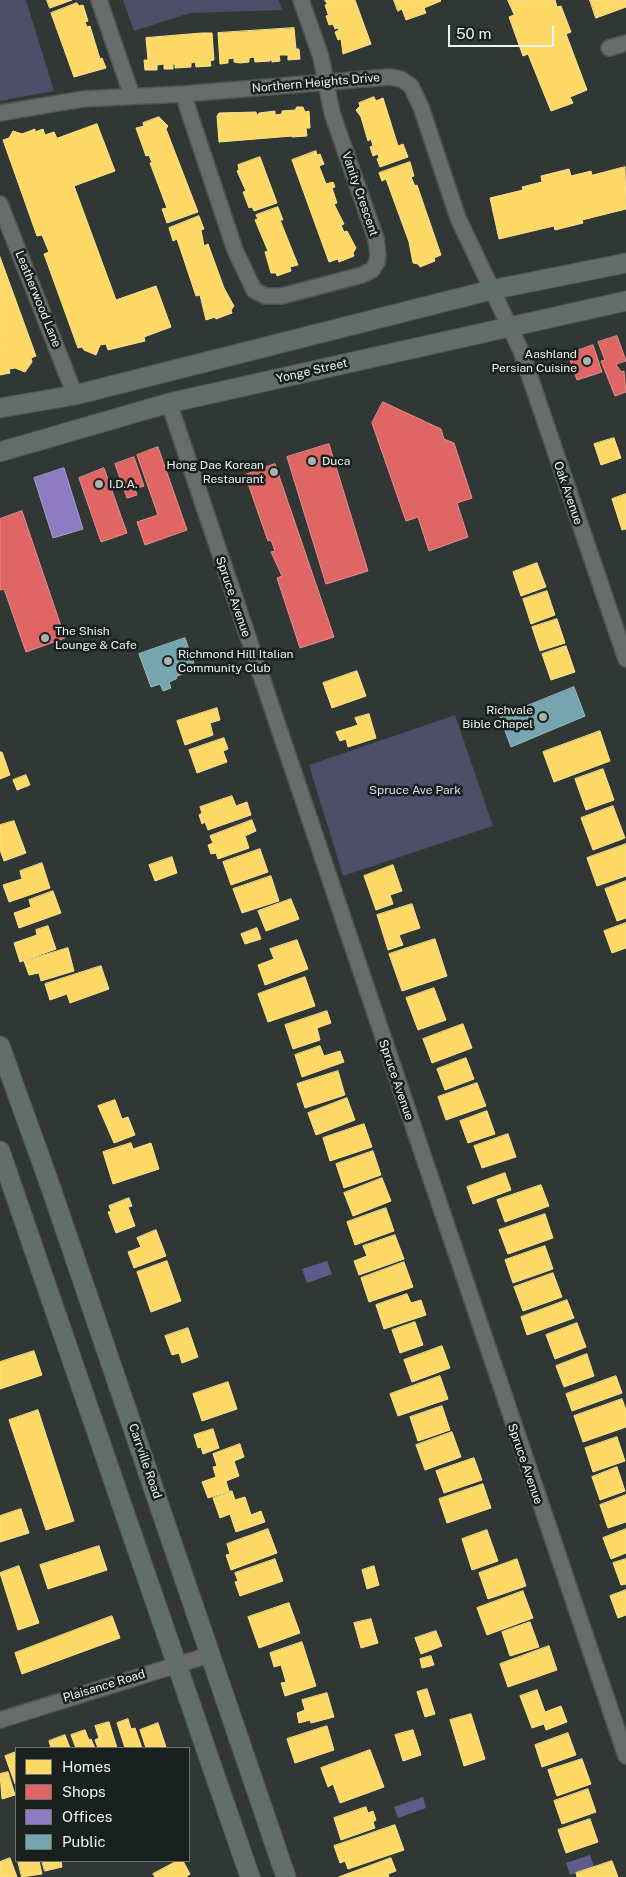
<!DOCTYPE html>
<style>
body{margin:0}
#map{position:relative;width:626px;height:1877px;overflow:hidden;background:#303734;font-family:"Public Sans",sans-serif}
canvas{display:block}
.legend{position:absolute;left:15px;top:1747px;width:175px;height:115px;box-sizing:border-box;background:#1a201d;border:1px solid #6e7571;margin:0;padding:6px 9px;list-style:none;font-size:15px;color:#ebf4f0}
.legend li{display:flex;align-items:center;gap:10px;height:25px}
.legend b{width:25px;border:1px solid #6e7571}
.scale{position:absolute;left:448px;top:25px;width:106px;height:22px;box-sizing:border-box;border:2px solid #ebf4f0;border-top:0;padding-left:6px;font-size:15px;line-height:18px;white-space:nowrap;color:#ebf4f0;-webkit-text-stroke:4px #1a201d;paint-order:stroke}
</style>
<div id="map">
<canvas width="626" height="1877"></canvas>
<ul class="legend">
<li><b style="height:14px;background:#ffd966"></b>Homes</li>
<li><b style="height:14px;background:#e06666"></b>Shops</li>
<li><b style="height:14px;background:#8e7cc3"></b>Offices</li>
<li><b style="height:14px;background:#76a5af"></b>Public</li>
</ul>
<div class="scale">50 m</div>
</div>
<script>
const g = document.querySelector('canvas').getContext('2d');
g.lineJoin = 'round';
function fill(path, color) { g.fillStyle = color; g.fill(path, 'evenodd'); }
function stroke(path, color, width, dash) { g.strokeStyle = color; g.lineWidth = width; g.lineCap = dash ? 'butt' : 'round'; g.setLineDash(dash || []); g.stroke(path); }
function write(font, color, halo, rows, align = 'center') {
  g.font = font + ' "Public Sans",sans-serif'; g.lineWidth = 5; g.setLineDash([]); g.textBaseline = 'middle'; g.strokeStyle = halo; g.fillStyle = color; for (const [text, x, y, turn = 0] of rows) {
    g.save(); g.translate(x, y); g.rotate((+turn || 0) * Math.PI / 180); g.textAlign = isNaN(turn) ? turn : align; if (halo) g.strokeText(text, 0, 0); g.fillText(text, 0, 0); g.restore();
  }
}
const green = new Path2D(`
 M0,0H26L54,91L0,101Z
 M123,0H279L282,10L190,13L134,31Z
 M455,715L493,826L343,876L309,765Z`);
const water = new Path2D(`
 M327,1261L332,1274L307,1283L302,1269Z
 M423,1797L426,1808L398,1818L394,1807Z
 M590,1855L594,1867L570,1875L566,1863Z`);
const homes = new Path2D(`
 M47,0H72L50,8Z
 M325,0H355L371,44L343,54L341,39L338,40L335,32L339,30L338,28L335,29L333,24L329,25L326,16L330,14H328L325,5L327,4Z
 M394,0H440L441,1L424,8L426,13L406,20L402,9L398,11Z
 M508,0H555L557,7L561,6L571,32L566,34L587,90L570,97L573,103L551,111L528,54L523,56L509,17L514,15Z
 M590,0H626V7L596,18Z
 M77,3L79,6L83,5L88,21L85,22L87,27L90,26L100,59L102,58L106,68L74,77L51,13Z
 M294,28L296,49H299L300,59L288,60V55H279L280,61L272,62L271,56L270,61L255,62L254,57L249,58V62L240,63L234,62V58L228,59V63L220,64L218,33Z
 M202,33H212L214,60L210,61L211,66L196,67L195,62L191,63V67L175,68V64H173V69H164V64L157,65V70H145L144,60H148L146,38Z
 M374,97L376,101L383,98L398,146L403,144L408,157L380,167L377,159L379,158L378,154L373,156L370,147L373,146L371,139L368,141L361,117L356,110L360,106L359,103Z
 M297,107H303L305,112L309,111L310,128H306L307,136L292,137V136L219,142L217,116L219,113L256,112L257,116L259,113L275,111V115L282,114V111L295,110Z
 M159,117L168,126L166,129L198,212L167,223L162,209L167,208L150,163H152L149,155L146,156L136,128L144,126L143,123Z
 M97,124L115,171L74,186L116,300L156,286L171,327L144,337L145,341L108,350L106,344L100,345L96,355L84,350L82,347L78,348L44,254L49,252L42,235L37,236L3,140L9,138L13,131L22,134L35,129V132L43,129L45,135L54,132L57,138Z
 M316,151L317,155L320,154L324,164L319,166L326,184L333,182L335,187L332,188L337,203L334,204L344,224L341,225L344,232L347,231L356,248L353,253L354,256L339,262L338,259L329,262L292,160Z
 M260,157L277,203L254,211L252,207L249,208L243,192L246,191L237,171L239,170L238,165Z
 M410,162L414,176L411,177L415,186L417,185L441,255L434,258L435,261L420,267L418,264L413,263L409,242L386,179L382,181L379,173Z
 M625,167L626,209L582,220L583,223L555,230L554,226L499,239L490,198L523,190L522,187L542,182L541,176L569,169L571,176L591,171L592,175Z
 M278,207L283,220H280L298,265L290,267L291,271L277,276L276,273H271L265,252L268,251L255,220L258,219L256,215Z
 M199,216L204,229L201,230L204,246L208,244L224,288L234,306L231,310L232,313L216,319L215,317L206,320L200,295L196,296L177,239L173,241L169,228Z
 M0,257L36,356L31,358L32,362L25,372L15,368L9,369L10,373L0,375Z
 M614,438L621,458L601,465L594,444Z
 M626,494V529L622,530L612,499Z
 M537,563L546,587L521,596L513,572Z
 M547,591L555,615L531,624L523,599Z
 M557,619L565,643L540,651L532,627Z
 M566,646L575,672L551,680L542,654Z
 M357,671L366,696L332,708L323,683Z
 M217,708L220,720L210,723L213,735L185,745L177,721Z
 M369,714L376,738L348,747L346,739L340,741L336,732L358,725L355,718Z
 M600,731L610,761L554,782L543,752Z
 M224,738L228,749L223,751L227,762L197,773L189,750Z
 M0,752H2L10,775L0,779Z
 M603,769L614,800L586,810L575,779Z
 M26,775L30,785L17,790L13,780Z
 M232,796L236,806L247,802L251,815L208,830L205,822L202,824L199,815L202,813L200,807Z
 M613,806L625,838L593,850L581,818Z
 M252,820L256,831L245,836L249,848L218,859L216,853L211,854L208,845L213,843L210,836Z
 M14,821L26,853L4,861L0,850V825Z
 M626,844V876L597,886L587,858Z
 M260,849L268,872L231,885L223,862Z
 M172,857L177,873L155,881L149,865Z
 M42,863L50,888L9,902L3,885L22,879L20,871Z
 M393,865L402,891L390,895L393,904L376,910L364,876Z
 M271,876L279,901L242,913L233,889Z
 M626,881V918L617,921L605,889Z
 M53,891L61,913L19,928L14,913L31,907L29,900Z
 M291,899L299,919L266,931L258,911Z
 M412,904L420,928L399,935L403,945L388,950L377,915Z
 M626,923V948L612,953L604,931Z
 M48,926L56,949L20,962L14,943L37,935L36,930Z
 M257,928L261,939L245,944L241,934Z
 M435,939L447,976L402,991L389,954Z
 M297,940L308,969L265,985L258,965L274,959L270,949Z
 M68,948L74,971L41,981L39,973L29,975L24,961Z
 M101,966L109,989L70,1003L67,994L50,1000L45,984Z
 M305,977L315,1006L268,1022L258,994Z
 M434,988L446,1020L418,1030L406,998Z
 M327,1011L331,1023L317,1028L320,1040L293,1049L285,1025Z
 M463,1024L472,1048L432,1063L423,1039Z
 M320,1046L324,1056L340,1051L344,1062L302,1077L295,1055Z
 M466,1058L474,1079L445,1090L437,1069Z
 M338,1071L345,1095L305,1108L297,1084Z
 M477,1083L486,1106L446,1120L438,1097Z
 M347,1098L355,1120L316,1135L308,1113Z
 M115,1100L122,1119L128,1117L135,1135L114,1143L98,1106Z
 M487,1111L495,1134L468,1143L460,1121Z
 M364,1124L372,1147L330,1161L323,1138Z
 M508,1134L516,1157L482,1168L474,1146Z
 M131,1143L133,1149L151,1143L159,1169L113,1184L103,1152Z
 M373,1151L381,1175L344,1188L336,1164Z
 M505,1173L511,1190L473,1204L467,1187Z
 M382,1178L391,1201L353,1216L344,1193Z
 M541,1185L549,1206L505,1222L497,1200Z
 M129,1198L132,1206L128,1207L135,1226L116,1233L108,1212L111,1211L109,1206Z
 M386,1208L394,1231L355,1245L347,1222Z
 M545,1214L553,1238L508,1254L499,1230Z
 M156,1230L166,1256L134,1268L128,1252L141,1247L137,1238Z
 M395,1235L404,1259L359,1275L354,1261L367,1256L363,1246Z
 M545,1246L553,1269L513,1283L505,1260Z
 M167,1261L181,1301L151,1312L137,1272Z
 M404,1262L413,1287L369,1302L361,1278Z
 M553,1273L562,1297L523,1311L514,1287Z
 M407,1294L411,1303L421,1300L426,1315L384,1329L376,1305Z
 M567,1300L574,1318L527,1335L521,1317Z
 M415,1322L423,1345L400,1353L392,1330Z
 M577,1323L586,1347L555,1359L546,1335Z
 M188,1328L198,1357L182,1363L179,1353L172,1355L165,1336Z
 M442,1346L450,1368L412,1382L404,1360Z
 M34,1351L42,1375L0,1389V1362Z
 M587,1354L594,1376L564,1387L556,1366Z
 M440,1376L448,1399L398,1416L390,1394Z
 M616,1376L622,1393L572,1411L566,1394Z
 M228,1382L237,1409L202,1421L193,1394Z
 M622,1399L626,1410V1427L583,1442L574,1416Z
 M442,1406L450,1430L418,1441L410,1417Z
 M38,1410L74,1521L46,1530L9,1420Z
 M213,1429L219,1448L203,1454L201,1447L198,1448L194,1435Z
 M452,1432L461,1457L425,1470L416,1445Z
 M617,1437L625,1461L593,1472L585,1448Z
 M240,1444L244,1457L234,1461L239,1476L226,1481L229,1491L208,1498L202,1482L216,1477L213,1467L217,1466L213,1454Z
 M474,1458L482,1480L444,1493L436,1471Z
 M617,1467L625,1491L600,1500L592,1477Z
 M483,1484L491,1508L447,1523L439,1499Z
 M232,1491L235,1500L245,1497L251,1515L261,1511L265,1522L236,1532L230,1514L220,1518L213,1498Z
 M626,1495V1522L608,1528L600,1505Z
 M21,1509L29,1533L0,1542V1516Z
 M268,1529L277,1553L231,1570L226,1555L230,1554L227,1544Z
 M626,1529V1553L611,1559L603,1538Z
 M487,1530L498,1561L472,1570L462,1539Z
 M99,1546L107,1570L48,1589L40,1565Z
 M275,1559L283,1581L240,1596L235,1582L238,1581L235,1573Z
 M517,1559L526,1586L488,1599L479,1573Z
 M626,1559V1584L621,1585L613,1563Z
 M19,1566L39,1623L18,1630L0,1573Z
 M374,1566L379,1585L367,1589L362,1570Z
 M626,1590V1615L618,1618L610,1596Z
 M523,1591L533,1618L487,1635L477,1608Z
 M289,1603L300,1633L259,1648L248,1617Z
 M112,1616L120,1638L22,1674L15,1653Z
 M371,1619L378,1643L361,1648L354,1623Z
 M530,1622L539,1647L510,1656L502,1632Z
 M436,1631L442,1646L421,1654L415,1638Z
 M302,1642L316,1686L285,1696L281,1683L286,1682L281,1665L274,1667L270,1653Z
 M549,1646L557,1670L508,1687L500,1664Z
 M431,1656L434,1665L422,1668L420,1659Z
 M427,1689L435,1714L425,1717L417,1692Z
 M537,1690L545,1712L561,1706L567,1722L546,1730L544,1724L532,1728L520,1696Z
 M327,1693L334,1717L311,1723L310,1720L299,1723L297,1713L305,1710L302,1700Z
 M471,1714L485,1759L464,1766L450,1720Z
 M128,1719L131,1729L135,1728L142,1748H125L117,1723Z
 M109,1722L117,1748H98L95,1740L99,1738L95,1726Z
 M158,1723L166,1747L146,1748L140,1730Z
 M327,1726L334,1750L295,1763L287,1739Z
 M85,1730L89,1740L91,1739L95,1748H76L71,1735Z
 M413,1730L421,1755L403,1761L395,1735Z
 M568,1733L576,1755L542,1767L535,1745Z
 M65,1735L70,1748H51L49,1741Z
 M370,1750L384,1787L340,1803L333,1784L328,1787L321,1768Z
 M16,1752V1784H15L5,1756Z
 M582,1759L591,1784L557,1796L548,1770Z
 M8,1772L15,1795L2,1799L0,1774Z
 M588,1789L596,1812L562,1824L554,1801Z
 M366,1807L368,1813L373,1811L376,1820L373,1822L375,1828L341,1840L334,1818Z
 M590,1819L598,1842L566,1853L558,1830Z
 M395,1825L404,1850L348,1869L345,1861L340,1863L334,1846Z
 M10,1858L17,1877H0V1862Z
 M391,1858L396,1871L388,1874L389,1877H339Z
 M18,1861H39L42,1874L22,1877Z
 M42,1861H61L62,1867L45,1871Z
 M177,1861H183L190,1874L186,1877H155L153,1874Z
 M612,1861L618,1877H577L576,1873Z`);
const shops = new Path2D(`
 M617,336L626,361L616,364L621,372L624,371L626,392L615,396L601,361L605,360L598,342Z
 M593,345L602,372L577,380L568,354Z
 M383,402L441,429L444,439L454,443L472,498L457,503L468,537L429,551L418,517L406,521L372,423Z
 M329,444L368,571L326,584L287,457Z
 M158,447L187,530L145,545L137,522L158,515L137,455Z
 M134,457L144,486L135,489L137,495L127,498L115,464Z
 M275,464L334,637L300,648L277,578L282,576L271,552L275,551L271,540L268,541L245,475Z
 M104,468L127,533L101,542L79,478Z
 M22,511L65,638L26,652L4,589L0,590V519Z`);
const offices = new Path2D(`
 M64,468L83,529L53,538L34,478Z`);
const public = new Path2D(`
 M185,638L196,669L177,676L176,679L169,682L171,688L163,691L160,684L151,687L139,654Z
 M574,687L585,716L511,747L500,717Z`);
const minor = new Path2D(`
 M99,0L132,96
 M609,48L626,43
 M183,94L235,250L254,290L265,296H282L362,275L372,270L377,262L378,254L376,239L332,113L321,57L301,0
 M0,113L83,99L183,94L389,77L401,79L411,86L421,107L458,218L521,351L626,659
 M0,204L75,395
 M169,403L626,1756
 M0,1720L209,1655`);
const major = new Path2D(`
 M0,408L75,395L491,290L626,263
 M0,452L169,403L626,301
 M0,1046L51,1188L286,1877
 M0,1151L250,1877`);
const markers = [
 [587,361,5,"#aab2ae"],
 [312,461,5,"#aab2ae"],
 [274,472,5,"#aab2ae"],
 [99,484,5,"#aab2ae"],
 [45,638,5,"#aab2ae"],
 [168,661,5,"#aab2ae"],
 [543,717,5,"#aab2ae"]
];
const streetNames = [
 ["Northern Heights Drive",316,83,-5],
 ["Vanity Crescent",360,194,71],
 ["Leatherwood Lane",38,299,68],
 ["Yonge Street",312,371,-13],
 ["Oak Avenue",568,493,71],
 ["Spruce Avenue",233,597,71],
 ["Spruce Avenue",396,1080,71],
 ["Carrville Road",145,1461,71],
 ["Spruce Avenue",525,1464,71],
 ["Plaisance Road",104,1686,-17]
];
const poiNames = [
 ["Aashland",577,354,"right"],
 ["Persian Cuisine",577,368,"right"],
 ["Duca",322,461],
 ["Hong Dae Korean",264,465,"right"],
 ["Restaurant",264,479,"right"],
 ["I.D.A.",109,484],
 ["The Shish",55,631],
 ["Lounge & Cafe",55,645],
 ["Richmond Hill Italian",178,654],
 ["Community Club",178,668],
 ["Richvale",533,710,"right"],
 ["Bible Chapel",533,724,"right"]
];
const parkNames = [
 ["Spruce Ave Park",415,790]
];
fill(green, '#4f4d67');
fill(water, '#615b8b');
fill(homes, '#ffd966');
stroke(homes, '#f9e18f', 1);
fill(shops, '#e06666');
stroke(shops, '#e3918f', 1);
fill(offices, '#8e7cc3');
stroke(offices, '#aaa0d0', 1);
fill(public, '#76a5af');
stroke(public, '#99bdc2', 1);
stroke(minor, '#4f5652', 18);
stroke(major, '#4f5652', 21);
stroke(minor, '#686d6b', 15);
stroke(major, '#626e6a', 19);
for (const [x, y, r, color] of markers) { const dot = new Path2D(); dot.arc(x, y, r, 0, 2 * Math.PI); g.fillStyle = color; g.fill(dot); stroke(dot, '#1a201d', 2); }
write('12px', '#ebf4f0', '#1a201d', streetNames);
write('12px', '#ebf4f0', '#1a201d', poiNames, 'left');
write('12px', '#dddafb', '#1a201d', parkNames);
</script>
